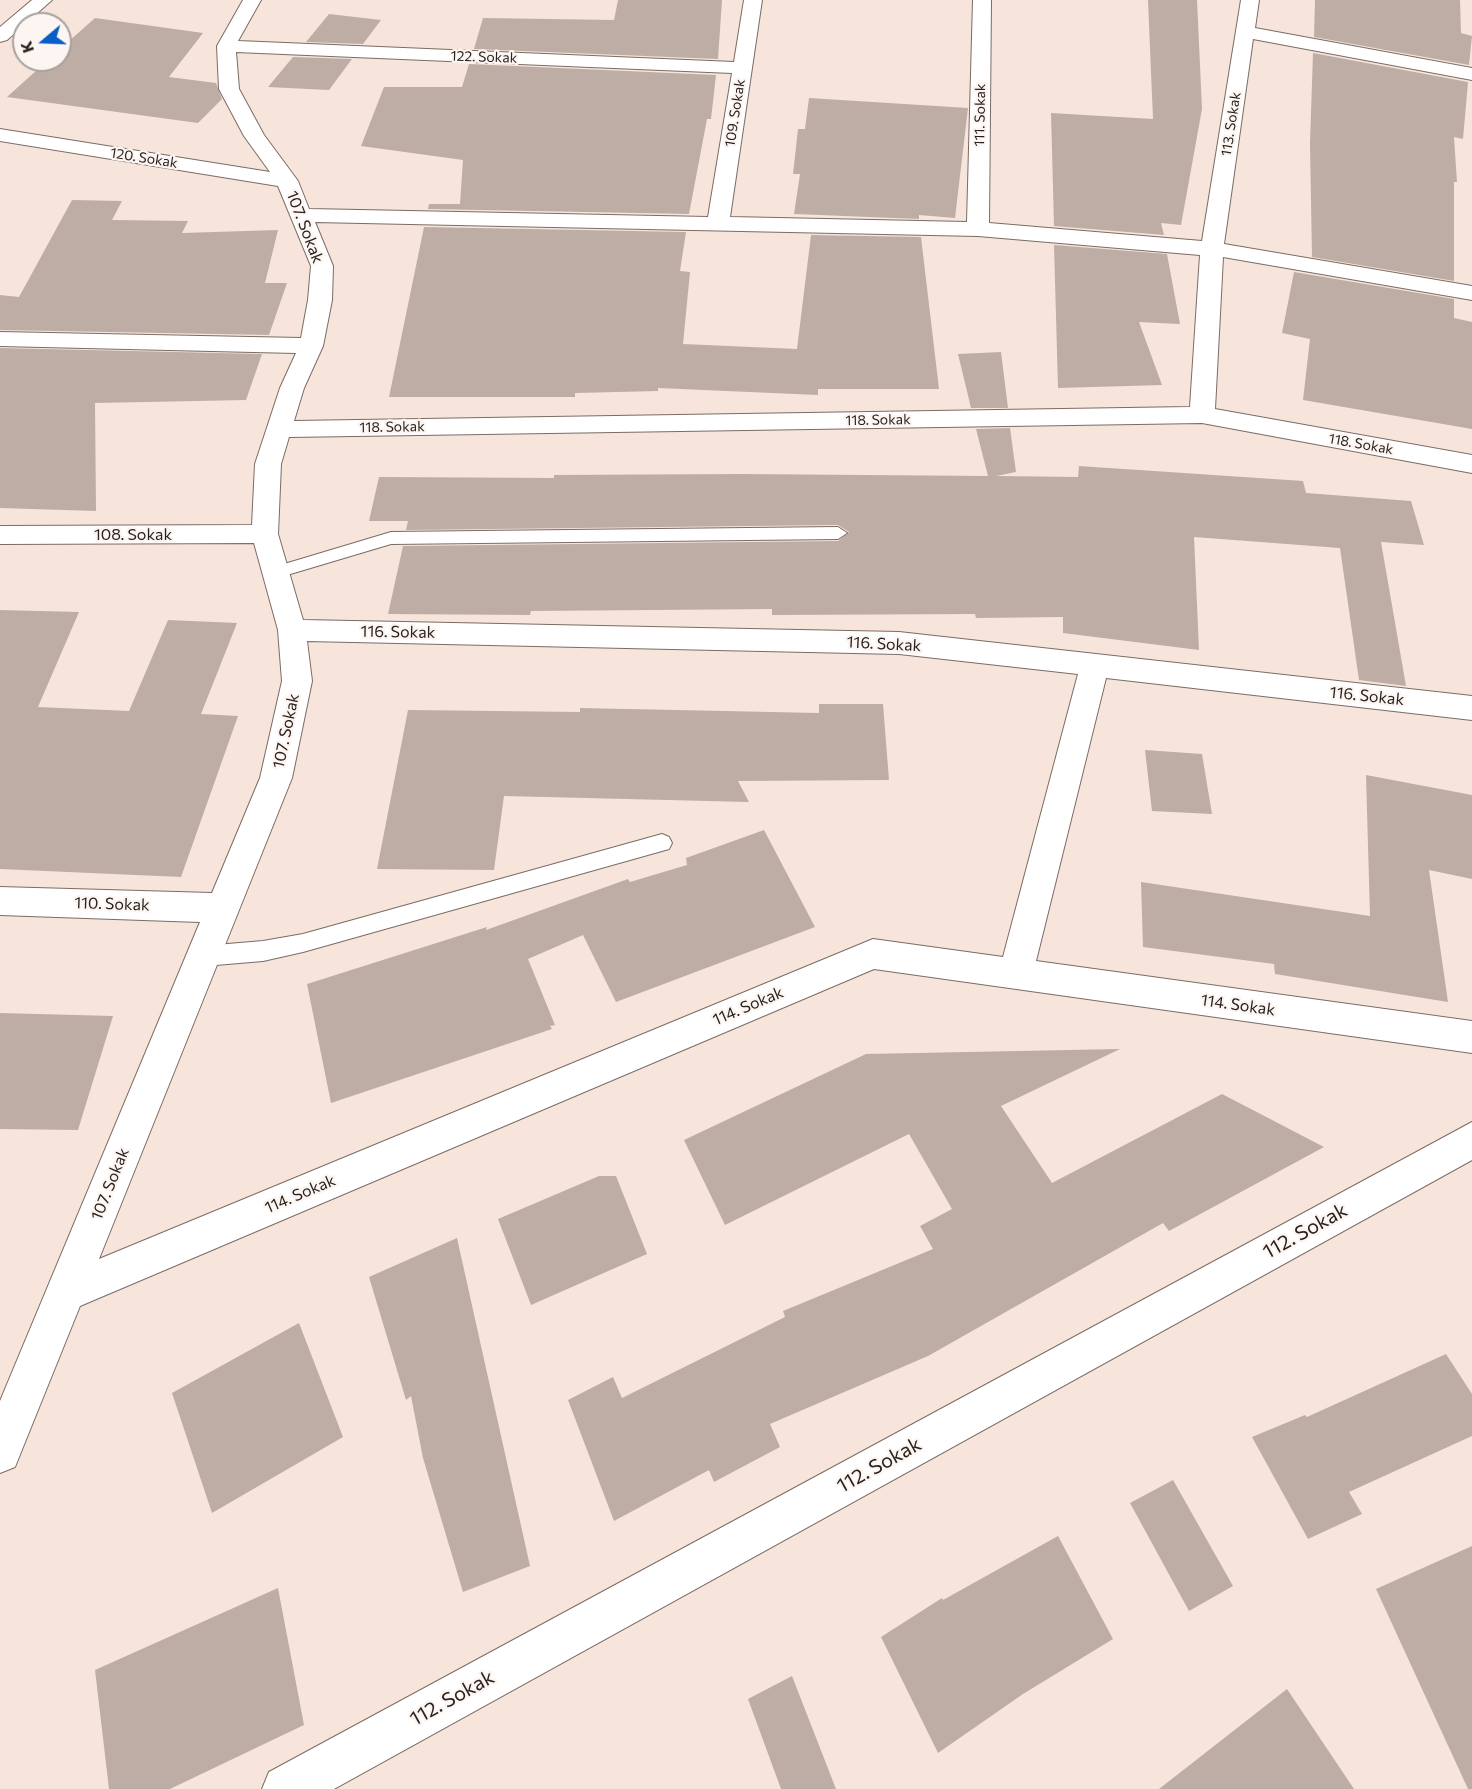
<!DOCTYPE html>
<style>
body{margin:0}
#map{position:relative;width:1472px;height:1789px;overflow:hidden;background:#f7e5dc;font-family:Commissioner,sans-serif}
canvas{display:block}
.north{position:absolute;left:12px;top:12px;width:60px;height:60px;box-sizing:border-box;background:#fcf5f1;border:2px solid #a7a19d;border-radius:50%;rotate:251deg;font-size:16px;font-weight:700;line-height:24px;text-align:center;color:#28221f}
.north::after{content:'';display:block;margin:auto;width:21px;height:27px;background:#085dc6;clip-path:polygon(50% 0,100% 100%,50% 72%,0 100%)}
</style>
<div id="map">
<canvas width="1472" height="1789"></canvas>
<div class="north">K</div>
</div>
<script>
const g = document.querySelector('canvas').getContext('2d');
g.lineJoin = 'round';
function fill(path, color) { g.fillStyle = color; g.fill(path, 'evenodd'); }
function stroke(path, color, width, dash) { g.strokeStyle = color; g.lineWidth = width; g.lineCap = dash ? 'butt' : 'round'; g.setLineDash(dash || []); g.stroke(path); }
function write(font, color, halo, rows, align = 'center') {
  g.font = font + ' Commissioner,sans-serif'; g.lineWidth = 4.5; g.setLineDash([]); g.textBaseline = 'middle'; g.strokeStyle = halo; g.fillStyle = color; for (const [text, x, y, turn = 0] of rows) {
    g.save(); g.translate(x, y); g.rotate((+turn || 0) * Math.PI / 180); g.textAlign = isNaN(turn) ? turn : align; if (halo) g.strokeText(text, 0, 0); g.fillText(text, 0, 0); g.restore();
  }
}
const building = new Path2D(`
 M618,0H722L718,59L474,49L483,18L614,20Z
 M1148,0H1197L1202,109L1181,225L1161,223L1164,235L1054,226L1051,113L1153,119Z
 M1315,0H1460L1461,33L1472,36L1469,65L1314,37Z
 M329,14L381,20L363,44L306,42Z
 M95,18L203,33L169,77L216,83L222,99L198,123L7,97L48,60H60V49Z
 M1313,53L1468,82L1463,139L1454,137L1457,182H1454V281L1312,257L1310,143Z
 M293,57L352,59L329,90L268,87Z
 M469,64L716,75L711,119H707L689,214L428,209L429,204H460L463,160L361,146L384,87H462Z
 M809,98L968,108L955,218L919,215V219L794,214L800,174H793L798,129H805Z
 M72,200L122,201L112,220L188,221L182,233L278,230L265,283H287L269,335L0,330V295L19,297Z
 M424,227L686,232L680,271L690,272L683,344L797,349L811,235L921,237L939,389H818V395L658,388V391L575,393V397H389Z
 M1054,245L1167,254L1180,324L1139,322L1162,385L1058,388Z
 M1294,272L1454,299V318L1472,322V429L1303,400L1310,339L1282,333Z
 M0,348L262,354L246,400L95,403L96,511L0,508Z
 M1001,352L1008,408H971L958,354Z
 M1010,428L1016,472L996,476L1078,477L1079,466L1303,481L1306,493L1411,501L1424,545L1381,542L1406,686L1359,680L1340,548L1194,537L1199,650L1063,633V617L976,618L975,614L772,615V609L531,611L530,615L388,614L403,546L838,541L849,532L838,525L406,530L408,521H369L379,477L554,478V475L741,474L988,476L976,429Z
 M0,610L79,612L38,707L129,711L168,620L237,623L201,714L238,716L181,877L0,869Z
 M819,704H883L889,780L738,781L749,802L504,796L494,870L377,869L408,710L580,712V708L819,713Z
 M1145,750L1202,754L1212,814L1152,811Z
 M1366,775L1472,795V879L1429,870L1448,1002L1275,974L1274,964L1143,947L1141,882L1370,916Z
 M764,830L815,927L616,1002L583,935L528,959L555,1025L550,1026L552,1029L331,1103L307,984L487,927L486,930L628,879L630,882L687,865L686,858Z
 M0,1013L113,1016L78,1130L0,1129Z
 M1120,1049L1001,1106L1052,1183L1222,1094L1324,1147L1169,1231L1163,1223L928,1356L770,1424L780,1447L714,1482L709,1470L614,1521L568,1400L613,1377L622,1398L785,1317L783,1311L933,1249L920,1226L952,1209L909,1134L725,1225L684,1140L866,1054Z
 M599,1176H616L647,1254L531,1305L498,1219Z
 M457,1238L530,1566L463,1592L423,1458L411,1396L406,1400L369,1277Z
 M299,1323L343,1437L212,1513L172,1393Z
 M1446,1354L1472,1394V1436L1349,1492L1362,1514L1308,1539L1252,1437L1305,1415L1307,1417Z
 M1173,1480L1233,1586L1189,1611L1130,1503Z
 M1058,1536L1113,1639L1023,1694L938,1753L881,1637L942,1598L943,1600Z
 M1472,1546V1789H1468L1376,1589Z
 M278,1588L304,1725L170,1789H109L95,1670Z
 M792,1676L836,1789H781L748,1699Z
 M1287,1689L1354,1789H1159Z`);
const lane = new Path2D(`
 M838,527L847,533L838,539L391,544L277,578L271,576L268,572L271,568L391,532Z
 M662,834L669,837L672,843L669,849L303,952L263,961L204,966L196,963L193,956L196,949L204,946L263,941L303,934Z`);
const street = new Path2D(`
 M32,0H52L7,40L0,42V27Z
 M243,0H261L238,41L734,62L744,0H762L730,217L967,222L973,0H991L989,223L1202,241L1241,0H1259L1255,28L1472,68V80L1253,39L1224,244L1472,286V300L1223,257L1215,409L1472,455V473L1202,423L289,437L281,464L278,534L303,620L899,632L1472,696V720L1106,678L1036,961L1472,1021V1053L874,969L80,1306L15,1467L0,1473V1401L200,922L0,915V887L212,893L260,778L282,681L278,630L254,543L0,544V526L252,525L255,464L280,388L296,353L0,346V332L301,338L308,300L311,266L278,186L0,141V129L270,172L244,136L219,89L217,46ZM236,52L732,73L708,217L309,209L298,181L264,135L239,89ZM315,222L978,236L1200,255L1190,407L294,421L304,388L323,346L332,300L333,266ZM307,641L899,654L1078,674L1003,957L873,939L99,1259L292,778L312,681Z
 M1472,1122V1160L334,1789H262L269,1772Z`);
const farStreetnames = [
 ["122. Sokak",484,57,2],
 ["109. Sokak",735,113,-81],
 ["111. Sokak",980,115,-89],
 ["113. Sokak",1231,124,-81],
 ["120. Sokak",144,158,9],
 ["118. Sokak",878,420,-1],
 ["118. Sokak",392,427,-1],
 ["118. Sokak",1361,444,10]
];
const streetNames = [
 ["107. Sokak",305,227,69],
 ["108. Sokak",133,535],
 ["116. Sokak",398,632,1],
 ["116. Sokak",884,644,3],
 ["116. Sokak",1367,696,6],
 ["107. Sokak",286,731,-78],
 ["110. Sokak",112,904,2],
 ["114. Sokak",1238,1005,8],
 ["114. Sokak",748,1006,-23],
 ["107. Sokak",110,1184,-68],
 ["114. Sokak",300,1194,-23]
];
const nearStreetnames = [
 ["112. Sokak",1305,1231,-29],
 ["112. Sokak",879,1465,-29],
 ["112. Sokak",452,1698,-29]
];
fill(building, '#beada5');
stroke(lane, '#7b6c64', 2);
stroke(street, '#7b6c64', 2);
fill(lane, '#fff');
fill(street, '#fff');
write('14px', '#28221f', '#fcf5f1', farStreetnames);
write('16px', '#28221f', '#fcf5f1', streetNames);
write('20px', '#28221f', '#fcf5f1', nearStreetnames);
</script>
